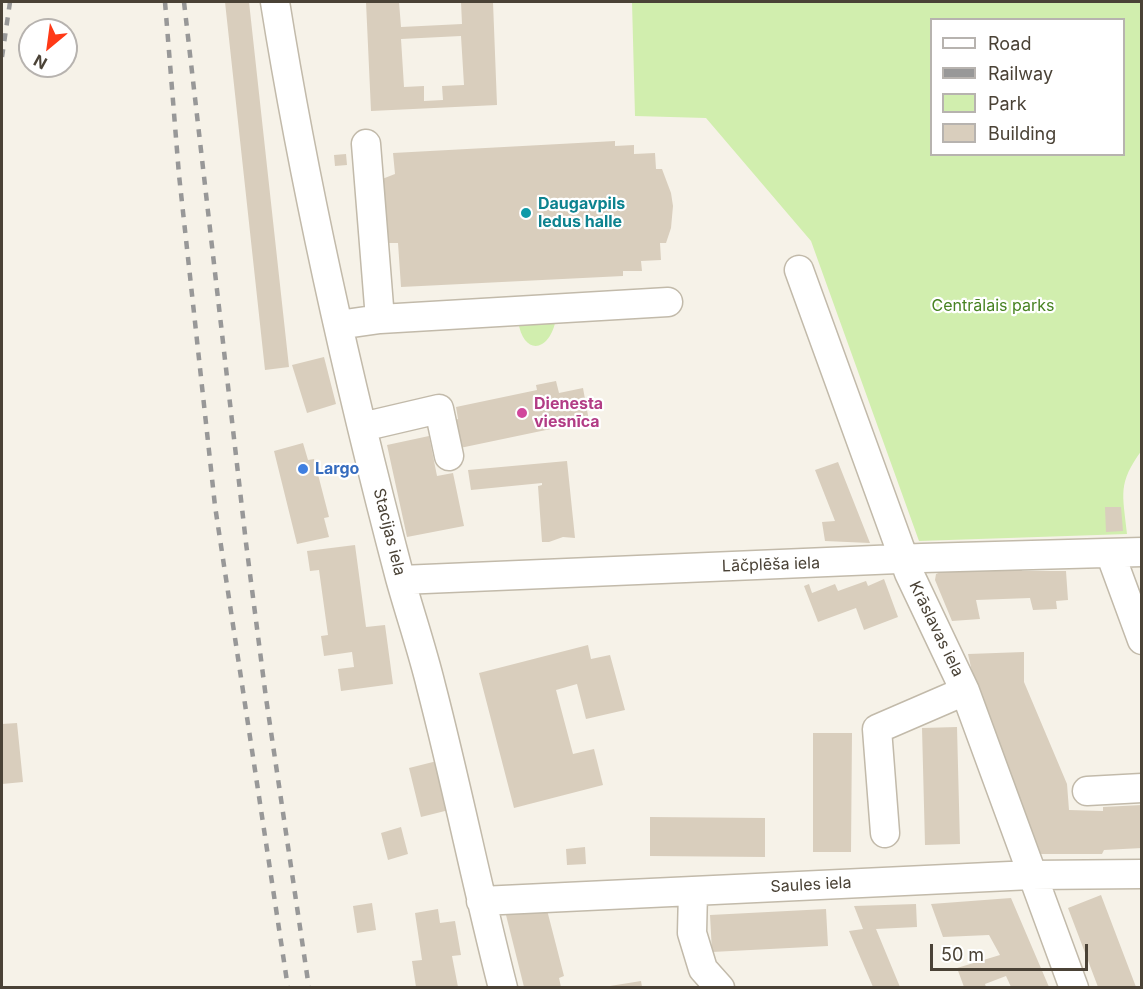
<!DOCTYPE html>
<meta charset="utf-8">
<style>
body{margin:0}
#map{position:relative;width:1143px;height:989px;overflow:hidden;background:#f6f2e8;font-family:Inter,sans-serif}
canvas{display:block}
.frame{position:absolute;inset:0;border:3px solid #4a4236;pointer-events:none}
.legend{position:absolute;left:930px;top:18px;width:195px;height:138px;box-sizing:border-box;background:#fff;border:2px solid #b7b3af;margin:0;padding:8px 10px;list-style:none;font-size:18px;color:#4a4236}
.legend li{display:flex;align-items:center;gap:12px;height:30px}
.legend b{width:30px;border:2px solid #b7b3af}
.north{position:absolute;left:18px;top:18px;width:60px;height:60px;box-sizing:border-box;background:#fff;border:2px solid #b7b3af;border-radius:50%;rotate:209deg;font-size:16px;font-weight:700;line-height:24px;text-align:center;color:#4a4236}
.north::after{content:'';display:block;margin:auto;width:21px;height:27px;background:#ff3916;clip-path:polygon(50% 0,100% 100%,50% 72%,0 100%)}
.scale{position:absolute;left:930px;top:944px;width:158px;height:27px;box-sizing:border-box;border:3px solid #4a4236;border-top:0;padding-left:8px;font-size:18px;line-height:21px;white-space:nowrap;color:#4a4236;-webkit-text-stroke:4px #fff;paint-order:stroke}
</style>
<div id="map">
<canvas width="1143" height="989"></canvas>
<div class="frame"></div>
<ul class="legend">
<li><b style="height:8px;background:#fff"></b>Road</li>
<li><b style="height:8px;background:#989898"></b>Railway</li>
<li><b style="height:16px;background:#d1eeae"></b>Park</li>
<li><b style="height:16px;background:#d9cebd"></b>Building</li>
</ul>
<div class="north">N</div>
<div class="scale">50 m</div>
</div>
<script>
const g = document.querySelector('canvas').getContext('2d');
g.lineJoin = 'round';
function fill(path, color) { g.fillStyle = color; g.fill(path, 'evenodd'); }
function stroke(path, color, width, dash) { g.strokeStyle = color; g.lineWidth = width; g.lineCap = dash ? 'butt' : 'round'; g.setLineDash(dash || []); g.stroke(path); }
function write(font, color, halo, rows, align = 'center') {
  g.font = font + ' Inter,sans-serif'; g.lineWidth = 4.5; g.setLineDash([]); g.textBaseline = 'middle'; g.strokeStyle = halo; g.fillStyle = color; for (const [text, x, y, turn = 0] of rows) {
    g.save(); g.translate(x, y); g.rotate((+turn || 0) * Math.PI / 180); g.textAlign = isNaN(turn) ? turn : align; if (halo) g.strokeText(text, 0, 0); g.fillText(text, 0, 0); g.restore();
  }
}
const green = new Path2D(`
 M632,2H1141L1142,450C1117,484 1123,494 1127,534L919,541L811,241L706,118L635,116ZM932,20H1124V154H932Z
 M556,318C551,351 524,358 518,321Z`);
const building = new Path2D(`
 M225,2H249L289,367L265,370Z
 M366,2H399L401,27L462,24L461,2H493L497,105L371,111ZM461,36L464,85L442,86L443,100L424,101V86L404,87L401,39Z
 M615,141V146L634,145V154L655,153L656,169H662L671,193L673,206L671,228L666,243H660L661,260L641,261L642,271H623V276L401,287L398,243H381L377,181L395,174L393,153Z
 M346,154L347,165L335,166L334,155Z
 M324,357L336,404L307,413L292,365Z
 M556,381L559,393L583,388L589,421L460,448L454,420L458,419L456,407L537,390L536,385Z
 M429,436L437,476L453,473L464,526L407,537L387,445Z
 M303,443L308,460L314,459L329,517L324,518L329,537L297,544L274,451Z
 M567,461L575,538L563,537L549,542H542L538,486L542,485V483L471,490L468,470Z
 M838,462L870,543L825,541L822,522L835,521L815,470Z
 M1105,507H1121L1123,531L1106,532Z
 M355,545L366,627L385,625L393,684L341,691L338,669L354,667L352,652L324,656L321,636L328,635L319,570L310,571L307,551Z
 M1021,567L1022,571H1066L1068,600L1056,601L1057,609L1033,610L1030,598L976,600L980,619L952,621L935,580L936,574L943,571Z
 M884,579L898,617L864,630L856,608L818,622L804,586L809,584L812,593L835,584L838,591L866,581L868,586Z
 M588,645L591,659L610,655L625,710L586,719L577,684L556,690L573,754L594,749L603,785L514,808L479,673Z
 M1024,652V682L1067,784L1069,810L1103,811V807L1142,805V848L1104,850L1102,854H1038L975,685L968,654Z
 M17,723L23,782L2,784V724Z
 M957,727L960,844L925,845L922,728Z
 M813,733H852L851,852H813Z
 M437,761L449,810L421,817L409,768Z
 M650,817L765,818V857L650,856Z
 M401,827L408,854L388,860L381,833Z
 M585,847L586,864L567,865L566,849Z
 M1101,895L1136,987H1098L1068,908Z
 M1011,898L1049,987H1011L1006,976L985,984L986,987H964L957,968L1000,955L989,935L943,937L931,904Z
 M372,903L376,930L357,933L353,906Z
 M916,904L917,927L876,929L900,987H873L849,931L863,929L854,906Z
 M438,909L440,923L455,921L461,955L452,956L458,987H416L412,961L422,960L415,913Z
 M826,909L828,946L712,952L710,915Z
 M547,910L564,976L559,978L561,987H524L505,911Z
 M641,981L642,987H610V986Z`);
const minor = new Path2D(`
 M275,2C306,195 350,388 400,578C410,614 422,649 431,686C457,786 477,887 503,988
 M366,144L380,319
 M799,270L909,573L965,691L1074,988
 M338,325L380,319L668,302
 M362,427L439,409L449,456
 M1110,553L1142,640
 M401,580L922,558L1142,552
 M1087,791L1142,788
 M885,833L877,729L965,691
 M693,891L692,933L703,969L720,988
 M481,901L1031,875L1142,874`);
const rail = new Path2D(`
 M165,2L179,175L215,506L288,988
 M184,2L246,543L266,698L309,988
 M2,57L10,2`);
const markers = [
 [526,213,6,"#0f9aa8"],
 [522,413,6,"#d1479c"],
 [303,469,6,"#3f7fe0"]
];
const cultureNames = [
 ["Daugavpils",538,204],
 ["ledus halle",538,222]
];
const parkNames = [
 ["Centrālais parks",993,306]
];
const hotelNames = [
 ["Dienesta",534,404],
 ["viesnīca",534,422]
];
const shopNames = [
 ["Largo",315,469]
];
const streetNames = [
 ["Stacijas iela",389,532,76],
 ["Lāčplēša iela",771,565,-2],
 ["Krāslavas iela",936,629,64],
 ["Saules iela",811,885,-3]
];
fill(green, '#d1eeae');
fill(building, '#d9cebd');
stroke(minor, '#c2baaa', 31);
stroke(minor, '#fff', 28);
stroke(rail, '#989898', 4.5, [8, 8]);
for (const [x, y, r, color] of markers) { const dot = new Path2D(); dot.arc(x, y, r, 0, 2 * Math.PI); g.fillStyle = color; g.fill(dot); stroke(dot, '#fff', 2); }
write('bold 16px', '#0d838f', '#fff', cultureNames, 'left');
write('16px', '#478322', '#fff', parkNames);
write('bold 16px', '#b23c85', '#fff', hotelNames, 'left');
write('bold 16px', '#366cbe', '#fff', shopNames, 'left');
write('16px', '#4a4236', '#fff', streetNames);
</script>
